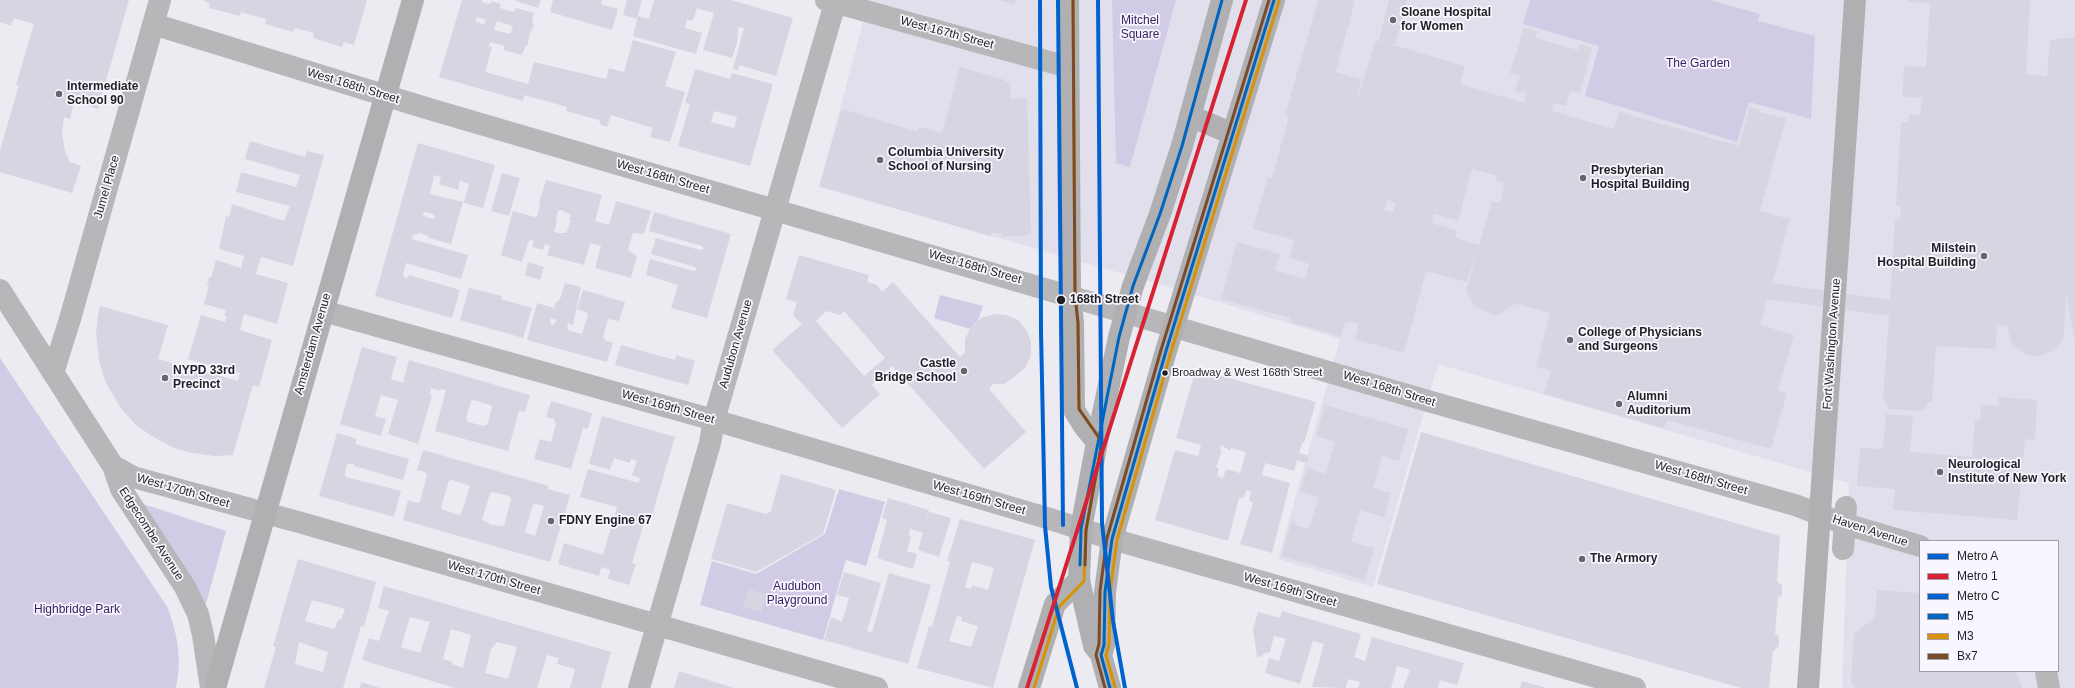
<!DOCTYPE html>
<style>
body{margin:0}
#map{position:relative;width:2075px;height:688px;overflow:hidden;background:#ecebf1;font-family:Helvetica,sans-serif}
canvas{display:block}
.legend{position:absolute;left:1919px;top:540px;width:140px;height:132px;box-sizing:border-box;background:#f8f6fe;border:1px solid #a2a0a6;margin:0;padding:5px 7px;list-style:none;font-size:12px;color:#201f23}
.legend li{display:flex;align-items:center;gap:8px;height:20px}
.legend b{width:20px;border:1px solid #a2a0a6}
</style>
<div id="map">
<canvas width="2075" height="688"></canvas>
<ul class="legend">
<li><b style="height:5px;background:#0062cf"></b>Metro A</li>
<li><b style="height:5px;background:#d82233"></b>Metro 1</li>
<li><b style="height:5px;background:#0062cf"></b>Metro C</li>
<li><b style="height:5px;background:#0065bd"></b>M5</li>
<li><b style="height:5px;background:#d79205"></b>M3</li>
<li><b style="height:5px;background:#7a4b2a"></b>Bx7</li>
</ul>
</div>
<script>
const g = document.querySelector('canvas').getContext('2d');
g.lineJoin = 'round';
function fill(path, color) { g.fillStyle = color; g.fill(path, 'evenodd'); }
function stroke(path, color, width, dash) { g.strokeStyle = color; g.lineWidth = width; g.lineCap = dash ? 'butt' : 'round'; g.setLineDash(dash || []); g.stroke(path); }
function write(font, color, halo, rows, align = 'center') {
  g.font = font + ' Helvetica,sans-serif'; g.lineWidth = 3.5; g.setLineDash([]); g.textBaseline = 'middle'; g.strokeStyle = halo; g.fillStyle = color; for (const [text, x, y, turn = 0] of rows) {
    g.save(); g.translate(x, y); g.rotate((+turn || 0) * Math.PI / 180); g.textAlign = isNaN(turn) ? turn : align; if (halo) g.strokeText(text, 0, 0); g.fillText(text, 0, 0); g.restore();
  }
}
const built = new Path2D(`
 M869,0H2075V688H1842L1849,483L1438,364L1373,587L1278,559L1340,339L1156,283L819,187ZM1920,541H2058V671H1920Z`);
const green = new Path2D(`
 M1112,0H1176L1130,167L1116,163Z
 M1530,0H1710L1760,14L1758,21L1815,36L1811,119L1749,102L1737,142L1585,96L1599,46L1523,24Z
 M940,295L983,306L978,320L970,329L934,318Z
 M0,358L168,608C178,639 182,656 176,688H0Z
 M839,489L885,502L866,566L846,560L823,640L700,605L712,561L756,574L825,534Z
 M143,504L226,531L205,607Z`);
const building = new Path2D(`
 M0,0H129L98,109L74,102L70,119L64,117L62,134L65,151L70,162L81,166L72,193L0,172V150L19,85H16L34,24L14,18L11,26L0,22Z
 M203,0H367L354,45L344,42L342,47L313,38L314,33L295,28L293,32L265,24L266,19L241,12L240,16L209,8L210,4Z
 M462,0H482V2L490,4L491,1L501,4L500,8L514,12L516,8L534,13L532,22L534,26L529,35L528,45L525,47L522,55L503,50L505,46L490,42L489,46L492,47L485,72L528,84L534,62L606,79L609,68L624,72L633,40L676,52L665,86L685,92L670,142L650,137L653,128L611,115L607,127L601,125L599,120L566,111L567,107L524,95L523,101L439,77ZM478,17L486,20L484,25L477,22L475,19ZM497,21L513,26L510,34L494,30Z
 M513,0H541L538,8Z
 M553,0H602L601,4L618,9L612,30L550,12Z
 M627,0H642L637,19L623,15Z
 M654,0H731L793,18L776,76L739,65L738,70L733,69L744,28L738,27L737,43L732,58L703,50L714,13L697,8L693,21L687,20L685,28L702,33L696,54L633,36L638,16L649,19Z
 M999,0H1015V3L1012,4Z
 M1318,0H1355L1336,72L1361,79L1357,95L1358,96L1376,40L1465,66L1460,84L1524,103L1527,93L1515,92L1520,76L1510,74L1524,27L1537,31L1535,38L1578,50L1580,44L1592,48L1580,93L1570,91L1566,106L1554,103L1552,111L1614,129L1619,112L1739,146L1750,107L1760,110L1759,112L1786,118L1760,211L1790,219L1772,283L1890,300L1895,219H1900L1901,206H1896L1901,122H1909V114L1920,115L1922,98L1902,97L1904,66L1926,67L1930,3L1908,2V0H2030L2026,74L2047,76L2050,41L2060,38H2075V342L2066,293L2064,335L2059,345L2051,352L2036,357L2025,354L2011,343L2007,326L1997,325L1996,349L1936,346L1932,402H1928L1926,408L1921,411L1889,409L1886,404L1885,399H1883L1889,316L1767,299L1760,325L1794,335L1778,390L1787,393L1771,449L1667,420L1664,428L1544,394L1551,371L1536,367L1550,313L1514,303V305L1496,316L1475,307L1466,291L1492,201L1500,203L1505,183L1496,181L1497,176L1472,169L1458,221L1434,214L1431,223L1457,230L1455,238L1479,245L1467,282L1426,271L1404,353L1355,339L1359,324L1350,321L1349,324L1345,322L1341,336L1289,322L1290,318L1221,299L1237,242L1280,254L1275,270L1305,279L1309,264L1289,258L1294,240L1253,229L1268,177L1272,178L1289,116L1285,115ZM1387,200L1396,203L1393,212L1384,210Z
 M1389,0H1407L1395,45L1379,40Z
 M960,67L1005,80V82L1010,81L1011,99L1027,98L1031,235L1002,237L1001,233H992L990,236L819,186L842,109L918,132L919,127L942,133Z
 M695,69L730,79L732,73L773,84L750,166L678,146L690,104L685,103ZM714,111L737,117L734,128L711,122Z
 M250,141L305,157L307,151L324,155L293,266L261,257L256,274L288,283L277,324L244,314L240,330L272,340L259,387L253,385L233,455L215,456L192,453L174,448L150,435L135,424L120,407L106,383L99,361L96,333L98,315L100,306L168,325L158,359L238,381L240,373L188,359L201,315L225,322L227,317L224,316L226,310L204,304L209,286H207L209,277L211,278L216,260L241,268L244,256L219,249L226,216L229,217L232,204L284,221L290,206L236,192L241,172L296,187L300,175L245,159Z
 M418,143L495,165L483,208L464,203L469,184L460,181L458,190L439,184L441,177L434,175L430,194L463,202L451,244L429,238L428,236L420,233L413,235L412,239L468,255L461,279L406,263L403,274L404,277L408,278L409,275L460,290L452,318L375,296ZM426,212L433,214L435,217L433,219L424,216L422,213Z
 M502,173L520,178L509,216L491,211Z
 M546,180L602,195L595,221L609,225L616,201L651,211L644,234L633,233L628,250L637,256L631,278L595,268L601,246L590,243L584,265L547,255L550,246L545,244L543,250L532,247L534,241L529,240L522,262L501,255L513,211L535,217L537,216L540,206L539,203ZM561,210L571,215L569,220L571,221L566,233H559L554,232L557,222L556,219L558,211Z
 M654,212L731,234L707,318L671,308L678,285L646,275L650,259L694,271L697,270L695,267L651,254L656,238L700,250L704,249L702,246L649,231Z
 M799,255L869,275L867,282L877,285L882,292L893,282L960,357L965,353V339L970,329L981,318L993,314L1006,315L1018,320L1027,331L1031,342V356L1025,368L1013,378L1004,384H993L989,389L1026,432L984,469L892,366L872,385L880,394L842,428L772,350L802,324L793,315L797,302L786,299ZM826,311L840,315L844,311L885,358L864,376L816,321Z
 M528,262L544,267L540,280L525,275Z
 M565,283L581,287L573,325L568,323L567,329L571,331L582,334L588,314L586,312L577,309L583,290L625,302L619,321L608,319L603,337L605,340L613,343L607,362L527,340L537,303L554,308L556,302L560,299ZM551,318L556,320L554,325L550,324Z
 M469,288L502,296L501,299L532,308L523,338L460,320Z
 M621,345L675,360L676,355L695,361L688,385L615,365Z
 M362,347L397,357L391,379L403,383L409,360L530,395L525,412L519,411L508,451L435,431L446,390L440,389V391L431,388L430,395L432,396L418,444L388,434L398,400L381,395L375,416L386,419L381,436L340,424ZM474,400L490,405L492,407L488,424L484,426L468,422L466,418L471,401Z
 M1196,369L1316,402L1304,443H1302L1299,453L1309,456L1307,463L1297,460L1294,471L1265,463L1262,475L1290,483L1272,553L1240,544L1253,503L1249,501L1251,492L1246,490L1244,498H1239L1228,541L1155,520L1175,450L1198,456L1201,445L1176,438ZM1221,445L1231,451V448L1246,452L1240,473L1226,469L1223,478L1217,476L1219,468L1216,467L1222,451H1220Z
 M1999,397L2037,400L2035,440L2025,439L2017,520L1893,510L1895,489L1857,486L1860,448L1883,449L1886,414L1913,416L1910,452L1972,457L1975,420H1980L1981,405L1998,406Z
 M551,401L592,413L588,429L583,428L571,469L534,459L540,439L551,442L556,424L554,419L546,417Z
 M1325,405L1408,429L1399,461L1382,456L1373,488L1391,493L1384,517L1360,510L1351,542L1374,548L1365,580L1281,556L1292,520L1295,522L1294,525L1309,529L1319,497L1300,492L1307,468L1326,474L1335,442L1316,436Z
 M602,416L675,437L650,522L645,520L632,563L636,564L629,585L608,579L610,570L601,567L599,576L558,564L564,543L603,555L617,507L580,497L588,469L639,483L640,478L632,475L637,461L631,459L630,463L614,458L610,470L589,464Z
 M1421,432L1780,536L1777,582L1782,585V595L1778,598L1775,634L1779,636V646L1773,651L1769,688H1741L1377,584Z
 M337,433L357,439L355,444L409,459L403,480L354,466V464H347L345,474L346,477L401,491L394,517L319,496Z
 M423,450L549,486L548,489L570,495L550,562L403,520L408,500L417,503L420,502L427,475L425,472L417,470ZM452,480L470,486L461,514L458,515L443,510L441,507L449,481ZM493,492L509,496L511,499L504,526L492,525L482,520L490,493ZM536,504L544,506L535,536L525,532L533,505Z
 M781,474L836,490L823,534L756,572L711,559L727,503L766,514L771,511Z
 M888,498L929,510L923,533L910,529L909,536L911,537L907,551L917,554L913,569L877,558L887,520L882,518Z
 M929,512L951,518L939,557L918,550Z
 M960,519L1035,540L993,688L917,668L929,626L932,627L950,562L947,561ZM972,562L994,568L988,590L972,585L971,589L965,587ZM957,616L962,617L961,621L978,626L971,647L949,641Z
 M298,559L376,582L364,627L361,626L343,688H264L276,647L273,646ZM312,600L345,609L341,620L339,619L334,629L305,621ZM299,642L328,652L323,672L295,664Z
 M844,572L881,583L867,631L872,632L889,573L931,585L908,664L824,640L831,617L842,622L849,598L837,595Z
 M384,586L611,652L601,688H570L575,669L557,664L559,658L547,655L537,688H455L362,660L369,638L379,641L387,616L389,611L378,608ZM410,617L430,622L420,653L401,647ZM451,629L471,635L463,668L452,664L453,662L443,659ZM497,642L517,647L508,679L485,673L491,649Z
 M749,589L766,594L761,612L743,607Z
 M1877,590L1920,593V671H2016L2022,688H1856L1851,682L1854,634L1875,617Z
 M1282,611L1361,634L1354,657L1365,661L1372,637L1464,663L1457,685L1440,680L1438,688H1403L1410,670L1397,666L1391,688H1358L1360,682L1348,679L1346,688L1312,687L1324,644L1313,641L1300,684L1265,673L1269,658L1279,661L1286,639L1274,636L1270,652L1264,653L1262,656L1257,657L1253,629L1258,612L1280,618Z
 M679,671L734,688H674Z
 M1522,681L1547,688H1520Z
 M361,682L380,688H360Z`);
const minor = new Path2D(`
 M826,0L1068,67
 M153,24L426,108L1421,399L1795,505L1845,524L1920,546
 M0,290L113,466L121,489L185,587L198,614L203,635L211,688
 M323,311L714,420L1047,518L1112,539L1635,688
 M53,373L70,319L160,0
 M113,466L133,477L302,523L877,688
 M1843,549L1846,507
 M2046,671L2049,688
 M639,688L710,443L714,420L836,0`);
const major = new Path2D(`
 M1068,0L1070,295L1073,323L1074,410L1084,426L1097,442
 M1190,116L1233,134
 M1098,651L1094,646L1079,580L1081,529L1097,442L1119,337L1133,286L1160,214L1182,146L1222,0
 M215,688L413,0
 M1029,688L1055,604L1079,580
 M1110,688L1101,655L1104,645L1105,592L1112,539L1166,351L1274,0
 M1808,688L1855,0`);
const bus1 = new Path2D(`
 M1080,565L1081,529L1119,337L1133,286L1160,214L1182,146L1222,0
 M1110,688L1101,655L1104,645L1105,592L1112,539L1166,351L1274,0`);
const bus2 = new Path2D(`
 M1115,687L1106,655L1109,645L1110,592L1117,540L1171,352L1279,1
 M1034,688L1059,607L1084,581L1086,530L1102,442L1079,409L1078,323L1075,295L1073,0`);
const bus3 = new Path2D(`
 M1073,0L1075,295L1078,323L1079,409L1102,442L1086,530L1085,565
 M1105,688L1096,655L1099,644L1100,591L1107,538L1161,350L1269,0`);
const metro1 = new Path2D(`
 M1040,0L1041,331L1045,526L1051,587L1077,688
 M1098,0L1102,523L1113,621L1125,688`);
const metro2 = new Path2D(`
 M1027,688L1246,0`);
const metro3 = new Path2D(`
 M1058,0L1063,525`);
const markers = [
 [1393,20,4,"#67666b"],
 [59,94,4,"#67666b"],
 [880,160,4,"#67666b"],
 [1583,178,4,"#67666b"],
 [1984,256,4,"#67666b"],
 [1061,300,5,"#201f23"],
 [1570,340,4,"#67666b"],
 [964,371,4,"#67666b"],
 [1165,373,3.5,"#201f23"],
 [165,378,4,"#67666b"],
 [1619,404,4,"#67666b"],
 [1940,472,4,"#67666b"],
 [551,521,4,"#67666b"],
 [1582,559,4,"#67666b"]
];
const busNames = [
 ["Broadway & West 168th Street",1172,373]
];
const poiNames = [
 ["Sloane Hospital",1401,13],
 ["for Women",1401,27],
 ["Intermediate",67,87],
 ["School 90",67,101],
 ["Columbia University",888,153],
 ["School of Nursing",888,167],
 ["Presbyterian",1591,171],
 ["Hospital Building",1591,185],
 ["Milstein",1976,249,"right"],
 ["Hospital Building",1976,263,"right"],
 ["College of Physicians",1578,333],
 ["and Surgeons",1578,347],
 ["Castle",956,364,"right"],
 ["Bridge School",956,378,"right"],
 ["NYPD 33rd",173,371],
 ["Precinct",173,385],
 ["Alumni",1627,397],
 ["Auditorium",1627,411],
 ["Neurological",1948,465],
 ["Institute of New York",1948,479],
 ["FDNY Engine 67",559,521],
 ["The Armory",1590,559]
];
const parkNames = [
 ["Mitchel",1140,21],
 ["Square",1140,35],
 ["The Garden",1698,64],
 ["Audubon",797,587],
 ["Playground",797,601],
 ["Highbridge Park",77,610]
];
const streetNames = [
 ["West 167th Street",947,33,15],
 ["West 168th Street",353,86,17],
 ["West 168th Street",663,177,16],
 ["Jumel Place",107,187,-74],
 ["West 168th Street",975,267,16],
 ["Amsterdam Avenue",313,344,-74],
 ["Audubon Avenue",736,344,-74],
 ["Fort Washington Avenue",1832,344,-86],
 ["West 168th Street",1389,389,17],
 ["West 169th Street",668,407,16],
 ["West 168th Street",1701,478,16],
 ["West 170th Street",183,491,16],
 ["West 169th Street",979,498,16],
 ["Haven Avenue",1870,531,18],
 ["Edgecombe Avenue",151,534,57],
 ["West 170th Street",494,578,16],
 ["West 169th Street",1290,590,16]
];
const stopNames = [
 ["168th Street",1070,300]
];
fill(built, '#e2dfed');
fill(green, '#d1cbe5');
fill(building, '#d7d5e1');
stroke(minor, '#b7b7b9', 22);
stroke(major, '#b0b0b3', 22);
stroke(bus1, '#0065bd', 3);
stroke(bus2, '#d79205', 3);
stroke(bus3, '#7a4b2a', 3);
stroke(metro1, '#0062cf', 4);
stroke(metro2, '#d82233', 4);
stroke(metro3, '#0062cf', 4);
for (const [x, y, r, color] of markers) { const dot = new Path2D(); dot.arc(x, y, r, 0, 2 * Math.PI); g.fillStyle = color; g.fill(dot); stroke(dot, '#f8f6fe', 1.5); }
write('11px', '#201f23', '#f8f6fe', busNames, 'left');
write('bold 12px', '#201f23', '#f8f6fe', poiNames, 'left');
write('12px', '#3a2163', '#f8f6fe', parkNames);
write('12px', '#201f23', '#f8f6fe', streetNames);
write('bold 12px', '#201f23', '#f8f6fe', stopNames, 'left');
</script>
